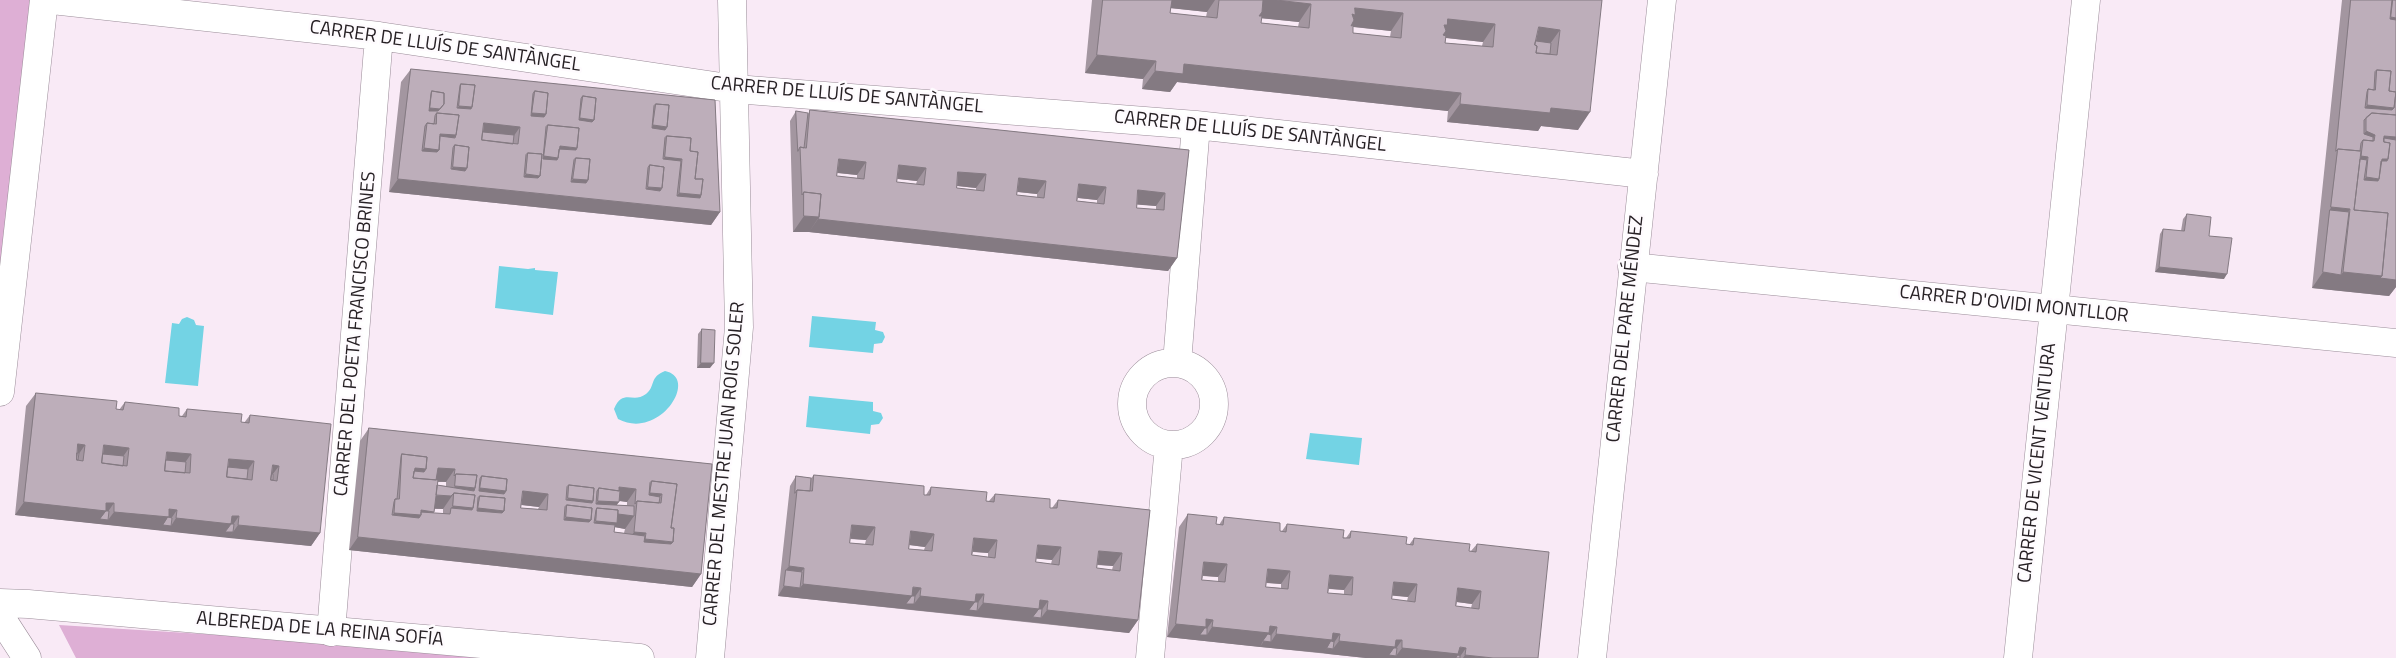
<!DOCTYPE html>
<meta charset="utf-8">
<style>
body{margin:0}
canvas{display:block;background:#f9eaf6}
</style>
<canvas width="2396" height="658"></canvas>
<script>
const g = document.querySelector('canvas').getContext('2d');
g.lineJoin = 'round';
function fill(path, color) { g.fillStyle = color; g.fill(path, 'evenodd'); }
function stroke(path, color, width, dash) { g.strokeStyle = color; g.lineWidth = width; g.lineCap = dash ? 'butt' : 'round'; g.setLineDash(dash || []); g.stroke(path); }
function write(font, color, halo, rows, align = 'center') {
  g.font = font + ' "Titillium Web",sans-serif'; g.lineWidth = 5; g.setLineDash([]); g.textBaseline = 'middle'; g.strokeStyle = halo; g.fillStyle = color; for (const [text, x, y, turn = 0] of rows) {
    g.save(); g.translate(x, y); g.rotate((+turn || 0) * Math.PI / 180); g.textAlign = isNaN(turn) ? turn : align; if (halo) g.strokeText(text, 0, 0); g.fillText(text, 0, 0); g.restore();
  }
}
const green = new Path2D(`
 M0,0H34L0,331Z
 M59,625L588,658H76Z`);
const water = new Path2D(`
 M499,266L528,269L535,268V270L558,272L553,315L495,308Z
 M812,316L876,322L875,330L883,332L885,337L882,343L874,344L873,353L809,347Z
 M187,317L194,320L196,325L204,326L198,386L165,383L172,323L179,324L182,319Z
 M665,371C700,378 659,441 618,419L614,409C623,388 633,404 646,394C656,386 649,377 665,371Z
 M809,396L873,402V411L881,413L883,418L879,424L871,425L870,434L806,427Z
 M1310,433L1362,438L1359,465L1306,459Z`);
const pedestrian = new Path2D(`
 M1632,267L2396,343
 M2018,658L2086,0`);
const minor = new Path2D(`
 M52,0L379,36L735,89L1196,125L1644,174
 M1177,363L1196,125
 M1132 404a41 41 0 1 1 82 0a41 41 0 1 1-82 0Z
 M0,392L44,0
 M331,632L379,36
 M710,658L739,327L732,0
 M1150,658L1169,445
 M1592,658L1662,0`);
const tertiary = new Path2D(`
 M0,603L28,604L640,658
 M0,621L5,624L27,658`);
const wall = new Path2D(`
 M1092,0H1602L1578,130L1541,126L1538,131L1447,122L1448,111L1177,82L1170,92L1142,89L1143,79L1085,73ZM1171,8L1207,12L1206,17L1170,13ZM1261,18L1299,22L1298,27L1261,23ZM1353,27L1391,31L1390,37L1353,33ZM1446,38L1483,42L1482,46L1445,43Z
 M2342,0H2396V287L2389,296L2312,288Z
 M411,69L715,100L720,212L711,225L389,192L401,82Z
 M810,110L1189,150L1177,258L1168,271L809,232H793L790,121L796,111L808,114ZM837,173L857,175V178L837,176ZM897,179L917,181L916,184L897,182ZM957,186L976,188V190L957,188ZM1017,192L1037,194V197L1017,195ZM1078,198L1097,200V203L1077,201ZM1137,204L1156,206V210L1137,208Z
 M2187,214L2209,236L2224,279L2155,272L2160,234L2163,229L2181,231L2183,219Z
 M702,329L710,368H697L698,334Z
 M36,393L116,409L119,410L125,402L179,416H182L187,409L244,423L250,415L320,533L311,546L15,515L26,406Z
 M369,428L712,464L701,574L692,587L349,550L360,441ZM438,482H446V486L437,485ZM619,501L627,502V505H616ZM521,505L539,507L538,509L521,508ZM435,509H443V514L433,513ZM615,527L625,529L624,533L614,532Z
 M814,475L924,495H926L931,487L986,501H989L995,494L1050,508H1052L1058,500L1150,510L1138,620L1129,633L778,596L790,486L796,476L811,478ZM850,539L866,540L865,544L850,543ZM909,545L925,547L924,550L909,549ZM973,552L988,553V557L972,555ZM1036,558L1052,560L1051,564L1036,562ZM1097,565L1113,566L1112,570L1097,568Z
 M1188,514L1216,524L1219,525L1224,517L1280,531H1282L1287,524L1346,538L1351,531L1409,545L1414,538L1469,551H1471L1477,544L1538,658H1366L1167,637L1179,527ZM1203,576L1218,577V582L1202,580ZM1266,583L1281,584V588L1266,587ZM1329,589L1344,590V594L1328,593ZM1392,595L1408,597L1407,601L1392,599ZM1457,602L1472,604L1471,608L1456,606Z`);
const shadedWall = new Path2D(`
 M1165,0H1215L1207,12L1160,7Z
 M1262,0H1276L1311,4L1299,22L1259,18Z
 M1355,8L1403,13L1391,31L1346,26Z
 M2391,17L2396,18V26L2379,35Z
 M1448,19L1495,24L1483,42L1438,37Z
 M1539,27L1560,30L1547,48L1530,40Z
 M1097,55L1156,61L1143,79L1085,73Z
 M1184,64L1461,93L1448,111L1177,82L1170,92L1142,89L1155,71Z
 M1460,104L1551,108L1590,112L1578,130L1541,126L1538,131L1447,122Z
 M2367,105L2394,108L2369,144L2368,157L2357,174L2358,161L2361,156L2363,140L2353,149L2366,131V118L2354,124Z
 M459,106L472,107L462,122L434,127L451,117Z
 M430,108L440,109L437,114L420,124Z
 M532,113L546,114L535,130L522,129Z
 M580,118L594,120L583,135L572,130Z
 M484,123L520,127L511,140L478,137Z
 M653,125L667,127L656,143L643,141Z
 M440,134L456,135L445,151L428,165L413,164L424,148Z
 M2384,136L2396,137V140L2371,160Z
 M560,146L577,148L566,164L540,163L544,156Z
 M665,157L682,159L671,174L657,169Z
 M839,159L866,162L857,175L830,172Z
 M2382,159H2388L2378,173Z
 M899,165L926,168L917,181L890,178Z
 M453,167L467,168L456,184L442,182Z
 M958,172L986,174L976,188L949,185Z
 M526,174L540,176L529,191L515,190Z
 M2366,177L2379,179L2367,197L2354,194Z
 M1019,178L1046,181L1037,194L1010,191Z
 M398,179L669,207L679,193L701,195L720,212L711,225L389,192Z
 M573,179L588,180L577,196L562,195Z
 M1079,184L1106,187L1097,200L1070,197Z
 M648,187L662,188L651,204L637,202Z
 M1138,190L1165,193L1156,206L1129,204Z
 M2331,207L2350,209L2338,227L2330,210Z
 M804,216L819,217L809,232H793Z
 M818,219L1177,258L1168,271L809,232Z
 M2159,267L2227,274L2224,279L2155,272Z
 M2323,272L2341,275L2343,272L2382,276L2396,280V287L2389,296L2312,288Z
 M701,363H714L710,368H697Z
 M78,444L85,445L76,458Z
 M104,445L129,448L120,461L99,453Z
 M167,452L191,454L182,467L162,460Z
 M402,457L426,469L418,481Z
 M229,459L254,461L245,474L224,467Z
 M273,465L279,466L269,479Z
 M438,468L455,469L446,482L429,481Z
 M652,483L662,494L654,505L643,504L650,493Z
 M455,486L475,488L473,508L463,523L450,514L451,508L453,506L454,493L443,509L426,508L435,495L448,496Z
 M619,487L636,489L627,502L614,500L619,502L611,513L634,516L625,529L614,527L585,536L596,521L597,508L590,512L598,501Z
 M480,488L506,491L504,511L493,527L468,524L478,508L480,496L473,499Z
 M523,491L548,494L539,507L514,504Z
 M568,498L593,501L591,520L580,535L555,533L566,517L567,505L557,514Z
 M24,502L106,503H114L105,516L108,520L114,512L169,509L177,510L168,523L171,526L176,518L239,516L230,529L233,532L229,538L15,515Z
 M421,510L434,512L424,527L383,528L394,513Z
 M238,525L320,533L311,546L229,538Z
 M852,525L875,527L866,540L843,538Z
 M911,531L934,534L925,547L902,544Z
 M634,532L646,533L635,549L623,548Z
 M358,537L701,574L692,587L349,550Z
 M974,538L997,540L988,553L965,551Z
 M645,539L673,542L662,557L635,555Z
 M1038,545L1061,547L1052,560L1029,558Z
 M1099,551L1122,553L1113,566L1090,564Z
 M1204,562L1227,564L1218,577L1195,575Z
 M789,566L804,568L795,581L786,570Z
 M1268,569L1290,571L1281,584L1258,582Z
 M1330,575L1353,577L1344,590L1321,588Z
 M1394,582L1417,584L1408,597L1385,595Z
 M803,584L921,588L912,601L914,604L920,596L984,594L975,607L977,611L983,603L1040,600L1048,601L1039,614H1035L1030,622L778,596L784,586L800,588Z
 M1458,588L1481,591L1472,604L1449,601Z
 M1047,610L1138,620L1129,633L1030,622L1033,617L1041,618Z
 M1206,619L1213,620L1204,633L1207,635L1212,627L1270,626L1277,627L1268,640L1265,639L1260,647L1167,637L1176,624Z
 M1333,633L1340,634L1331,647H1328L1323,653L1260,647L1263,641L1271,642L1276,634Z
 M1396,640H1402L1393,653L1396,656L1402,648H1466L1459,658H1366L1329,654L1339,641Z
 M1327,648L1333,649L1329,654L1323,653Z
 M1465,655L1493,658H1463Z`);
const building = new Path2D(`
 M1103,0H1172L1170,13L1217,18L1219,0H1263L1262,12L1259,16H1262L1261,23L1309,28L1311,4L1276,0H1602L1590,112L1551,108L1550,113L1460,104L1461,93L1184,64L1183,74L1155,71L1156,61L1097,55ZM1355,8L1403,13L1401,38L1353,33V25L1351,26L1354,20L1352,14L1355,15ZM1448,19L1495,24L1493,47L1445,43L1446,36L1443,35L1446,31L1444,25H1447ZM1539,27L1560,30L1557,55L1536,53L1537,46L1535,45Z
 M2351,0H2392L2390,19L2396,20V115L2372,113L2364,120V134L2373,137V141L2363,140L2361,143L2360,151L2338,149L2336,151ZM2377,70L2391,71L2389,91L2396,92L2394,108L2392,110L2365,108L2367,92L2368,89L2374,90L2375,72Z
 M2393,0H2396V18L2391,17Z
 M1536,41L1551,43L1550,54L1536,53L1537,46L1535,45Z
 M411,69L715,100L720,212L398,179ZM461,84L475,85L472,107L471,109L457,108L460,86ZM432,91L444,93V104L438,111H429L431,94ZM535,91L548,93L546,114L544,117L531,116L533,94ZM583,96L596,98L594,120L592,122L579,120L581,99ZM656,104L669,105L667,127L665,130L652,128L654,106ZM437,113L459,115L456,135L455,138L440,136L439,150L437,152L422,151L425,126L427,123L434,124L435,116ZM484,123L520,127L518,144L482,140ZM548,125L579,128L577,148L576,150L559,149L558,158L557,160L543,159L546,127ZM667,136L691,138L690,151L698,152L695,179H703L701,195L700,198L677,196L681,161L663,159L665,138ZM455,145L469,147L467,168L465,171L451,169L453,148ZM528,153L542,154L540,176L538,178L524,177L526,155ZM576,158L590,159L588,180L586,183L571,182L574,160ZM650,165L664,167L662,188L660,191L646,189L648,168Z
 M2377,70L2391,71L2389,91L2396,92L2394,108L2367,105L2368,89L2375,90Z
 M461,84L475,85L472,107L459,106Z
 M432,91L444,93V104L440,109L430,108Z
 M535,91L548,93L546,114L532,113Z
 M583,96L596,98L594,120L580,118Z
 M656,104L669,105L667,127L653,125Z
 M810,110L1189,150L1177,258L818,219L819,217L821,194L804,192L802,195L800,147L806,148ZM839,159L866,162L864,179L837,176ZM899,165L926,168L924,185L897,182ZM958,172L986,174L984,191L957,188ZM1019,178L1046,181L1044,198L1017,195ZM1079,184L1106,187L1104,204L1077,201ZM1138,190L1165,193L1164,210L1137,208Z
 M796,111L808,113L804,148L800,147L798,151Z
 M437,113L459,115L456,135L440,134L439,150L424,148L427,123L436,124Z
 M2372,113L2396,115V137L2384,136V142L2390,143L2388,159H2382L2379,179L2366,177L2368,157L2361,156L2363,140L2374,141L2375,135L2366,131V118Z
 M548,125L579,128L577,148L560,146L558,158L544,156Z
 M483,132L514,135L513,144L482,140Z
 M667,136L691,138L690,151L698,152L695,179H703L701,195L679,193L682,159L665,157Z
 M2384,138L2396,140V280L2380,278L2382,276L2388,213L2354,210L2360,159L2367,160L2364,180L2378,181L2379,179L2381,161H2387L2388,159L2390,143L2384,142Z
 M455,145L469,147L467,168L453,167Z
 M2338,149L2361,151L2354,210L2388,213L2382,276L2343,272L2350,209L2331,207Z
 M528,153L542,154L540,176L526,174Z
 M576,158L590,159L588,180L573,179Z
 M650,165L664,167L662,188L648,187Z
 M804,192L821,194L819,217L804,216Z
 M2330,210L2349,212L2341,275L2323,272Z
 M2187,214L2211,217L2209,236L2232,238L2227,274L2159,267L2163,229L2184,231Z
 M702,329L715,330L714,363H701Z
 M36,393L117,401L116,409L123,410L125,402L179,408V416L186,417L187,409L242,414L241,422L249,423L250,415L331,424L320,533L238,525L239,516H232L231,524L176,518L177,510L169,509V517L114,512V503H106V511L24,502ZM78,444L85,445L83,461L77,460ZM104,445L129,448L127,466L102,463ZM167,452L191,454L190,473L165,471ZM229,459L254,461L252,480L227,477ZM273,465L279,466L277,481L271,480Z
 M369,428L712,464L701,574L358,537ZM402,454L427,457L426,469L424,472L414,471L413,478L436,480L438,468L455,469L454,476L456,474L477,475L475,488L474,491L437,485L436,495L451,496L454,493L475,495L473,508L472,510L451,508L450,514L421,512V515L419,518L392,515L394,502L395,499H397L401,457ZM482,476L507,479L506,491L504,494L479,491L480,479ZM652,481L677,484L671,528H674L673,542L671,544L644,542L645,536L614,532L615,525L594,523L596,510L597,508L618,510V514L634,516V506L596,504L597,491L599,488L619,491V487L636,489L635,504L637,501L659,503L660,497L649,495L650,483ZM569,485L594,488L593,501L592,503L566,500L567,487ZM523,491L548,494L547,510L521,508ZM480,496L505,498L504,511L502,513L477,511L478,498ZM567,505L592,508L591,520L589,522L564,520L565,507Z
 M77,453H79L78,460H77Z
 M103,454L124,456L123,466L102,463Z
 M402,454L427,457L426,469L415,468L413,478L438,480L434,512L421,510V515L394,513L395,499H399Z
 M166,460L186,462L185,473L165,471Z
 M228,467L248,469L247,479L227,477Z
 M272,474H273V480H271Z
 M456,474L477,475L475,488L455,486Z
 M814,475L924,486V495H930L931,487L987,492L986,501L994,502L995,494L1050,499V508H1057L1058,500L1150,510L1138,620L1047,610L1048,601L1040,600L1039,609L983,603L984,594H976L975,602L920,596L921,588L913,587L912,596L803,584L804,568L789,566L797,490L812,491ZM852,525L875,527L873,545L850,543ZM911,531L934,534L932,551L909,549ZM974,538L997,540L995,558L972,555ZM1038,545L1061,547L1059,565L1036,562ZM1099,551L1122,553L1120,571L1097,568Z
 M482,476L507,479L506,491L480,488Z
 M796,476L811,478L810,491L797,490L795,493Z
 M652,481L677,484L671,528H674L673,542L645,539L646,533L634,532L637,501L661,503L662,494L650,493Z
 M569,485L594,488L593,501L568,498Z
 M599,488L620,491L619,502L598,501Z
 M454,493L475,495L473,508L453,506Z
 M480,496L505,498L504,511L478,508Z
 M567,505L592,508L591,520L566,517Z
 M597,508L618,510L617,523L596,521Z
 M106,511H109L108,520L100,519Z
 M1188,514L1217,517L1216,524L1223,525L1224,517L1280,523V531L1286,532L1287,524L1344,530L1343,538H1350L1351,531L1407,537L1406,544L1413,545L1414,538L1470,544L1469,551L1476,552L1477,544L1549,552L1538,658H1493L1465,655L1466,648L1460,647L1458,654L1402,648V640H1396L1395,647L1339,641L1340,634L1333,633L1332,640L1276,634L1277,627L1270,626L1269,633L1212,627L1213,620L1206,619V627L1176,624ZM1204,562L1227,564L1225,582L1202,580ZM1268,569L1290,571L1288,589L1266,587ZM1330,575L1353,577L1352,595L1328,593ZM1394,582L1417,584L1415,602L1392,599ZM1458,588L1481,591L1479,609L1456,606Z
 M168,517L172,518L171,526L163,525Z
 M230,524H234L233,532H225L231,524Z
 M786,570L802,572L800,588L784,586Z
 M912,596H915L914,604H906Z
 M975,602H978L977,611L969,610Z
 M1039,609H1042L1041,618L1033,617Z
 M1205,628H1207V635H1200Z
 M1268,634L1271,635V642L1263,641Z
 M1331,641L1334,642L1333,649L1327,648Z
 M1394,648H1397L1396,656L1389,655Z
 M1458,655L1460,656V658H1456Z`);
const streetNames = [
 ["CARRER DE LLUÍS DE SANTÀNGEL",445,47,8],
 ["CARRER DE LLUÍS DE SANTÀNGEL",847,96,5],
 ["CARRER DE LLUÍS DE SANTÀNGEL",1250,132,6],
 ["CARRER D'OVIDI MONTLLOR",2014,305,6],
 ["CARRER DEL PARE MÉNDEZ",1626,329,-84],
 ["CARRER DEL POETA FRANCISCO BRINES",356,334,-85],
 ["CARRER DE VICENT VENTURA",2038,463,-84],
 ["CARRER DEL MESTRE JUAN ROIG SOLER",725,464,-85],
 ["ALBEREDA DE LA REINA SOFÍA",320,630,5]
];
fill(green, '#deafd5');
fill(water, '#73d3e4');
stroke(pedestrian, '#9b8d99', 29);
stroke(minor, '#9b8d99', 29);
stroke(tertiary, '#9b8d99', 29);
stroke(pedestrian, '#fff', 28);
stroke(minor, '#fff', 28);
stroke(tertiary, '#fff', 28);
fill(wall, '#a396a0');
fill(shadedWall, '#847a82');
fill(building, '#bdaeba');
stroke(building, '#847a82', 1);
write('19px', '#272125', '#fefbfe', streetNames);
</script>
